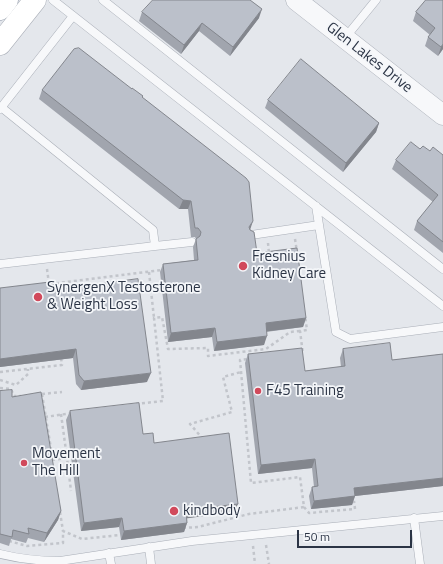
<!DOCTYPE html>
<style>
body{margin:0}
#map{position:relative;width:443px;height:564px;overflow:hidden;background:#e4e7ec;font-family:"Titillium Web",sans-serif}
canvas{display:block}
.scale{position:absolute;left:297px;top:530px;width:115px;height:18px;box-sizing:border-box;border:2px solid #2b3445;border-top:0;padding-left:5px;font-size:12px;line-height:14px;white-space:nowrap;color:#2b3445;-webkit-text-stroke:3px #f4f6f9;paint-order:stroke}
</style>
<div id="map">
<canvas width="443" height="564"></canvas>
<div class="scale">50 m</div>
</div>
<script>
const g = document.querySelector('canvas').getContext('2d');
g.lineJoin = 'round';
function stroke(path, color, width, dash) { g.strokeStyle = color; g.lineWidth = width; g.lineCap = dash ? 'butt' : 'round'; g.setLineDash(dash || []); g.stroke(path); }
function fill(path, color) { g.fillStyle = color; g.fill(path, 'evenodd'); }
function write(font, color, halo, rows, align = 'center') {
  g.font = font + ' "Titillium Web",sans-serif'; g.lineWidth = 3.5; g.setLineDash([]); g.textBaseline = 'middle'; g.strokeStyle = halo; g.fillStyle = color; for (const [text, x, y, turn = 0] of rows) {
    g.save(); g.translate(x, y); g.rotate((+turn || 0) * Math.PI / 180); g.textAlign = isNaN(turn) ? turn : align; if (halo) g.strokeText(text, 0, 0); g.fillText(text, 0, 0); g.restore();
  }
}
const path = new Path2D(`
 M295,239L297,252
 M268,243L269,254
 M47,269L49,284
 M149,272L154,318
 M50,284L162,270
 M300,354H303L300,331L307,330L305,316
 M0,372L62,365L61,358
 M0,380L16,385L28,374V369
 M0,388L11,389L14,396H21
 M42,394L52,455
 M42,394L62,392
 M136,404L163,401L154,318L162,317L168,349L208,348V356L266,349L290,332L300,331
 M61,414L67,458
 M45,417L72,413
 M203,439L190,424L232,412L223,377L241,372
 M52,460L67,458L71,491
 M304,507L309,513L355,509L354,501
 M60,512L63,531
 M183,528L198,527L249,514L304,507L300,477L251,483L240,360L249,359
 M9,541L27,546L63,543V531L82,539L120,535
 M266,545L269,564
 M253,546L255,564`);
const service = new Path2D(`
 M53,0L443,306
 M103,0L443,269
 M345,38L376,0
 M0,109L73,16
 M316,206L336,332L350,339L443,327
 M251,235L319,225
 M155,246L192,242
 M0,264L155,246L153,230L1,107
 M414,518L420,564
 M149,547L151,564
 M109,553L111,564
 M0,554C20,559 39,561 60,561L192,541L443,516`);
const tertiary = new Path2D(`
 M296,0L443,115`);
const secondary = new Path2D(`
 M0,44L35,0`);
const motorway = new Path2D(`
 M0,9L7,0`);
const wall = new Path2D(`
 M426,0L443,49L438,56L425,46L428,37L430,35L413,21L416,12Z
 M142,12L259,18L230,56L199,31L181,54L139,21Z
 M132,89L143,96L142,98L250,229L257,253L306,318L303,327L266,332L264,345L214,351L212,337L168,342L160,272L163,264L194,260L193,247L196,239L195,237H191L188,209H179L39,99L42,90Z
 M268,100L379,123L376,132L343,172L265,108Z
 M420,149L430,151L443,155V253L414,230L417,221L433,202L392,169L396,160Z
 M0,288L147,382L81,390L76,384L73,358L0,367Z
 M343,349L392,360L443,354V486L355,496L352,505L311,509L309,496L312,487H314L312,468L258,474L245,363L248,354L305,371L341,367L340,358Z
 M0,391L12,397L61,511L58,520L44,542L28,538L26,543L11,539L9,546L0,543Z
 M70,411L154,443L234,512L187,518V523L184,532L121,540L119,527L81,531L66,420Z`);
const shadedWall = new Path2D(`
 M262,9L259,18L230,56L233,47Z
 M202,23L199,31L181,54L184,45Z
 M443,44V49L438,56L441,47Z
 M379,123L376,132L343,172L346,163Z
 M183,200L191,201L188,209H179Z
 M253,221L250,230L249,227Z
 M306,318L303,327L262,332L266,323Z
 M215,328L212,337L168,342L171,333Z
 M267,336L264,345L214,351L217,342Z
 M76,349L73,358L0,367V359Z
 M151,373L147,382L81,390L84,381Z
 M315,459L312,468L258,474L261,465Z
 M443,478V486L355,496L352,505L311,509L314,501L354,488Z
 M238,504L234,512L182,519L186,510Z
 M61,511L58,520L44,542L47,533Z
 M122,518L119,527L81,531L84,523Z
 M187,523L184,532L121,540L124,531Z`);
const building = new Path2D(`
 M153,0H250L262,9L233,47L202,23L184,45L142,12Z
 M426,0H443V44L441,47L428,37L435,28L416,12Z
 M79,48L132,89V88L143,96L142,97L246,178L249,182L253,221L249,227L250,230L254,232L257,253L297,248L306,318L266,323L267,336L217,342L215,328L171,333L163,264L198,260L196,239L200,236L201,232L198,228H195L191,201L183,200L42,90L74,49Z
 M301,59L379,123L346,163L268,100Z
 M411,142L420,149L423,146L430,151L433,147L443,155V242L417,221L438,195L396,160Z
 M138,279L151,373L84,381L79,375L76,349L0,359V288L50,282L61,289Z
 M390,343L392,360L443,354V478L354,488L355,496L314,501L312,487L318,486L315,459L261,465L248,354L302,348L305,371L345,366L343,349Z
 M12,390V397L41,392L61,511L47,533L28,528L29,534L13,530L12,537L0,534V391Z
 M139,403L143,434L153,433L154,443L229,433L238,504L186,510L187,523L124,531L122,518L84,523L70,411Z`);
const markers = [
 [243,266,5,"#d1495b"],
 [38,297,5,"#d1495b"],
 [258,391,4,"#d1495b"],
 [24,463,4,"#d1495b"],
 [174,511,5,"#d1495b"]
];
const streetNames = [
 ["Glen Lakes Drive",369,58,38]
];
const poiNames = [
 ["Fresnius",252,257],
 ["Kidney Care",252,274],
 ["SynergenX Testosterone",47,288],
 ["& Weight Loss",47,305],
 ["F45 Training",266,391],
 ["Movement",32,454],
 ["The Hill",32,471],
 ["kindbody",183,511]
];
stroke(service, '#a9aeb7', 9);
stroke(tertiary, '#a9aeb7', 21);
stroke(secondary, '#a9aeb7', 23);
stroke(motorway, '#8b94a3', 23);
stroke(path, '#c2c5cb', 2.5, [3, 3]);
stroke(service, '#f7f8fa', 8);
stroke(tertiary, '#f7f8fa', 20);
stroke(secondary, '#fff', 22);
stroke(motorway, '#fff', 22);
fill(wall, '#a1a5ae');
fill(shadedWall, '#83868d');
fill(building, '#bbc0ca');
stroke(building, '#83868d', 1);
for (const [x, y, r, color] of markers) { const dot = new Path2D(); dot.arc(x, y, r, 0, 2 * Math.PI); g.fillStyle = color; g.fill(dot); stroke(dot, '#f4f6f9', 1.5); }
write('15px', '#2b3445', '#f4f6f9', streetNames);
write('15px', '#2b3445', '#f4f6f9', poiNames, 'left');
</script>
